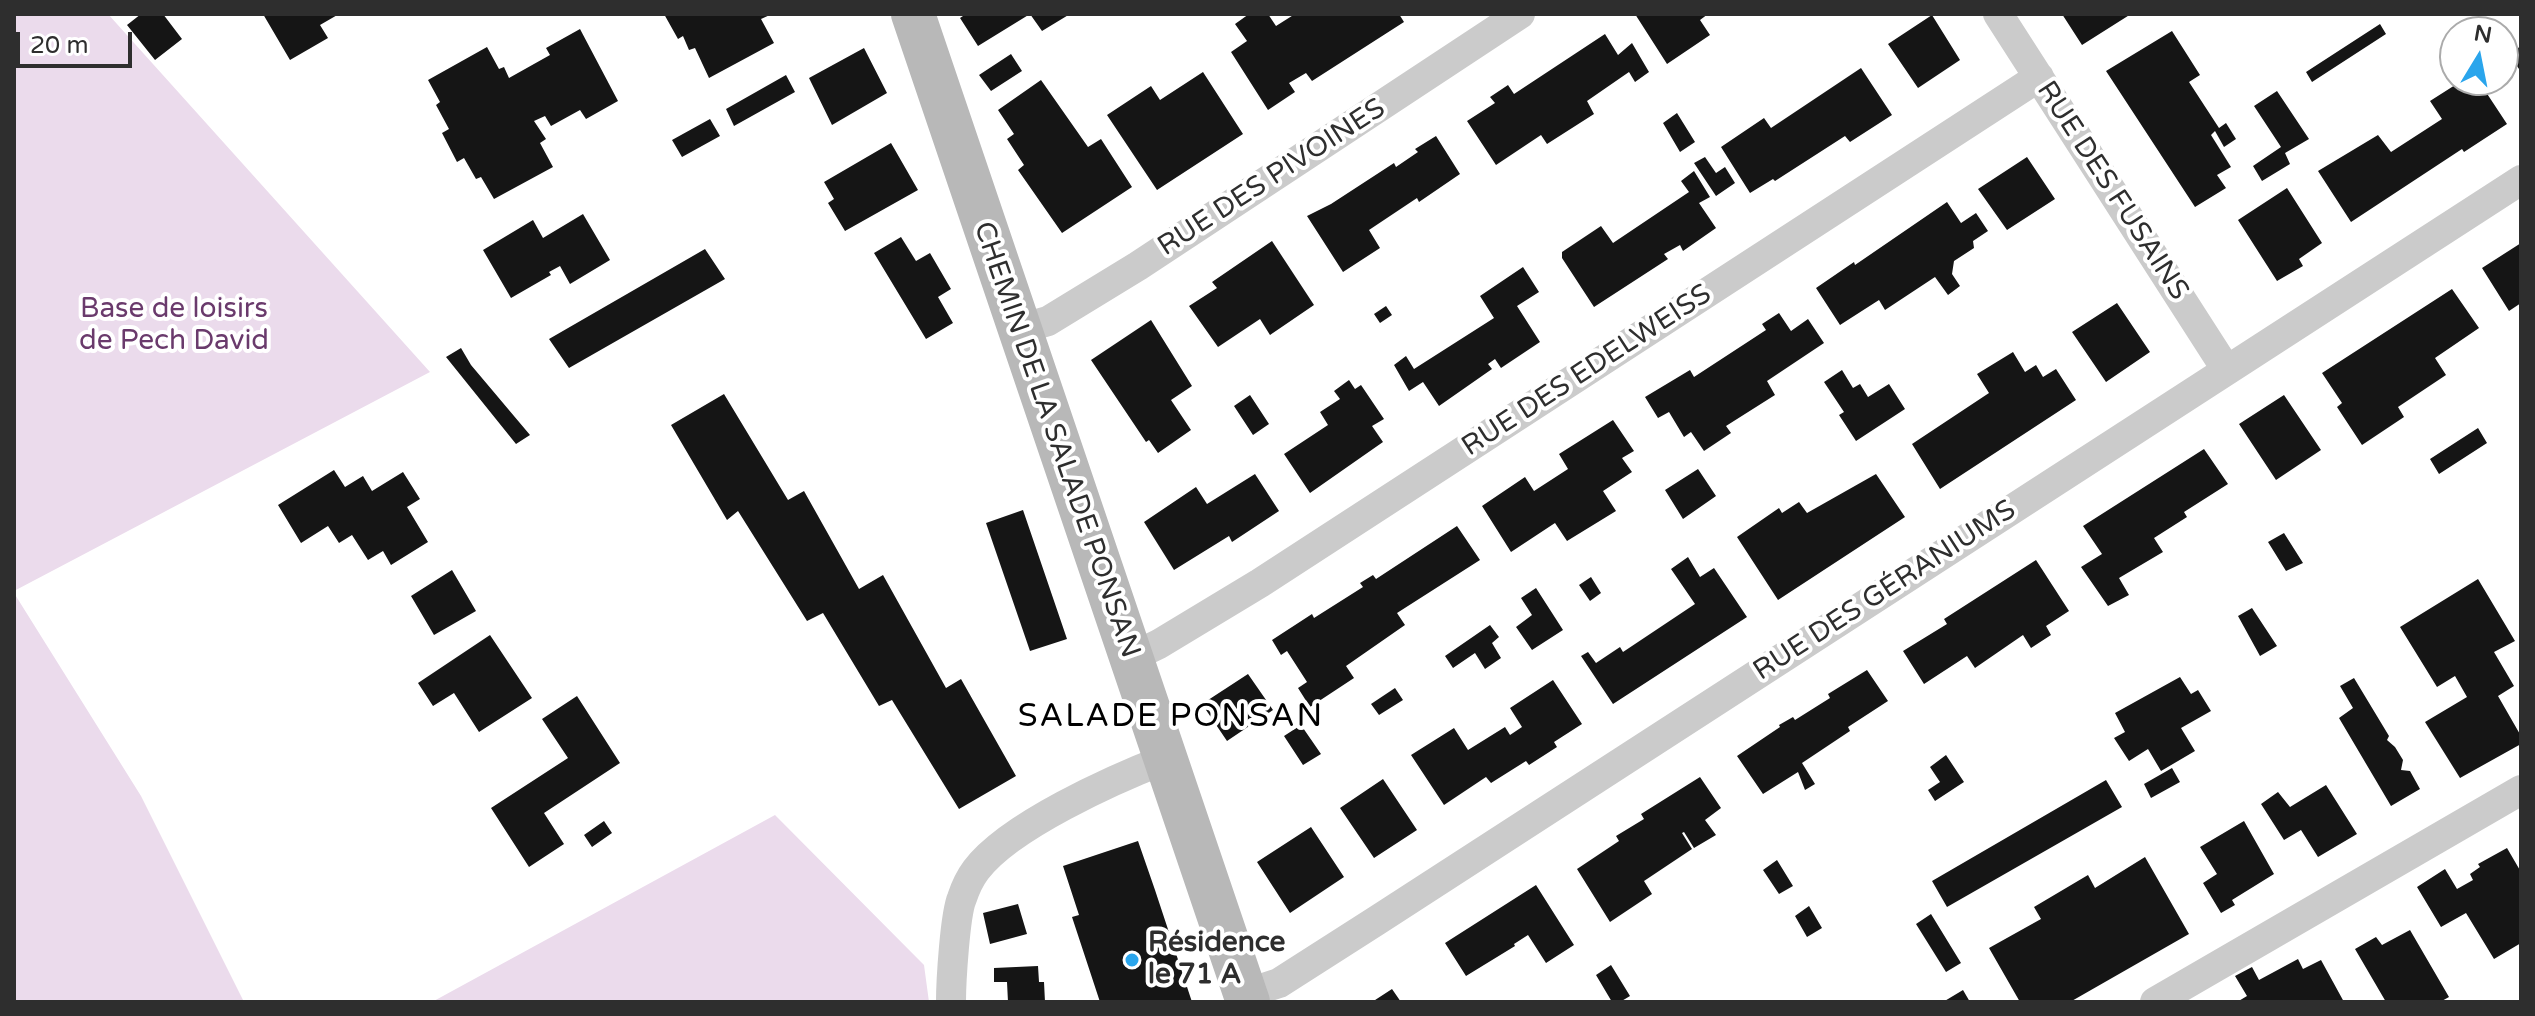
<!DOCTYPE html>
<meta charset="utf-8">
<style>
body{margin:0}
#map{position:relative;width:2535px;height:1016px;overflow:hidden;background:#fff;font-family:"Varela Round",sans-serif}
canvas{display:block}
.frame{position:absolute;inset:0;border:16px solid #2e2e2e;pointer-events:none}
.north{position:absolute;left:2439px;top:16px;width:80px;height:80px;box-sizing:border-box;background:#fff;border:2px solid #ababab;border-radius:50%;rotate:10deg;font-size:22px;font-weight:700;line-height:32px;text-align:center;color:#2e2e2e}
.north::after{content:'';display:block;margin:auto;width:28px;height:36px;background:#2aa5ec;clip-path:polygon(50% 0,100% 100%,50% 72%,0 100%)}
.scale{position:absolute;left:16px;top:32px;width:116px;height:36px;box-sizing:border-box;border:4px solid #2e2e2e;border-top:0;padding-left:10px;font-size:24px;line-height:28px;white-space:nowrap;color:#2e2e2e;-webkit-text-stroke:6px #fff;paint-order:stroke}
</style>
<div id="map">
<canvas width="2535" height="1016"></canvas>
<div class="frame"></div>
<div class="north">N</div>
<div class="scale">20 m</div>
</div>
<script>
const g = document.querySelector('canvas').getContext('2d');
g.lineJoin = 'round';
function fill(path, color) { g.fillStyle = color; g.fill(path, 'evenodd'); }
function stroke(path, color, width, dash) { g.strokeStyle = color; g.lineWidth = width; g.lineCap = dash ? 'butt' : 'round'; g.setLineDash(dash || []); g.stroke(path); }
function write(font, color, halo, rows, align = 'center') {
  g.font = font + ' "Varela Round",sans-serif'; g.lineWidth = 8; g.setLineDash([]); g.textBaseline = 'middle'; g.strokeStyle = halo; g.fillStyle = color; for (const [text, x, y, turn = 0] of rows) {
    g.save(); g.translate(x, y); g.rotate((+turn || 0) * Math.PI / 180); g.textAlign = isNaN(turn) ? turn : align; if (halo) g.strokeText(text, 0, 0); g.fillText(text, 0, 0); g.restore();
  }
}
const green = new Path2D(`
 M14,14H108L430,372L14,591Z
 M14,593L141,796L244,1002H14Z
 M775,815L924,965L929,1002H432Z`);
const building = new Path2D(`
 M141,14H163L182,39L155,60L127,25Z
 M263,14H339L320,25L328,38L290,60Z
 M664,14H772L761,19L774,43L709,78L695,48L689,50L683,36L678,39Z
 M966,14H1070L1042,31L1030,14L978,46L960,18Z
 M1249,14H1268L1276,26L1295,14H1399L1404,22L1312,81L1306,73L1289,83L1295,92L1268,110L1231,52L1247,41L1235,24Z
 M1635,14H1708L1700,20L1710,35L1667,64Z
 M2062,14H2131L2082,45Z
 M1932,15L1960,60L1918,88L1888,44Z
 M2380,24L2386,34L2312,82L2306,72Z
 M580,29L618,101L586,119L580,110L551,126L545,116L534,121L546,139L540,143L553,167L494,199L481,177L476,179L464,158L457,162L442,133L449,129L436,105L440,102L428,80L487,47L499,69L504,67L509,78L550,55L546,48Z
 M2172,31L2200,75L2189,82L2219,128L2226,123L2236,139L2224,147L2215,131L2211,135L2231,167L2217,175L2226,188L2195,207L2106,71Z
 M1605,34L1618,55L1632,43L1649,72L1635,82L1629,72L1587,101L1594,114L1547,144L1541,135L1496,165L1467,121L1495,103L1490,97L1508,85L1514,94Z
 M2521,46V72L2509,54Z
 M864,48L887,93L832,125L809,78Z
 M1011,54L1022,71L991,91L979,75Z
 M1861,68L1892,115L1850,142L1845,136L1775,181L1773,179L1750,193L1721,147L1764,118L1771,128Z
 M1203,72L1243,134L1157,190L1107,115L1151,86L1160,100Z
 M786,75L795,92L734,126L726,109Z
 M1041,80L1088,147L1101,139L1132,187L1062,233L1018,170L1024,165L1007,139L1014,134L998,110Z
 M2463,80H2478L2507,124L2464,152L2462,149L2351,222L2318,171L2378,135L2391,152L2442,119L2430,101Z
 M2277,91L2309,139L2285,153L2290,164L2262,181L2253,166L2281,147L2254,106Z
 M1677,113L1695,142L1680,152L1663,123Z
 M710,119L720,136L682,157L672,140Z
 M1436,136L1460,174L1419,202L1417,198L1369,230L1380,248L1343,272L1307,216L1331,204L1394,163L1396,167L1418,152L1415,149Z
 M891,143L918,190L845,231L828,203L834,199L824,182Z
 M1705,157L1716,173L1725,167L1735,183L1716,196L1694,163Z
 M2027,157L2055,199L2007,230L1978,189Z
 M1694,171L1710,197L1699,203L1716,228L1683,251L1680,245L1664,254L1668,259L1594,307L1562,258V252L1601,226L1613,243L1689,192L1681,181Z
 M2287,188L2322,243L2299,259L2303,266L2277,281L2238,220Z
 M1947,202L1961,223L1976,213L1988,231L1973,241L1974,248L1954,261L1952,274L1960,286L1948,295L1935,277L1885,310L1879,300L1840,325L1816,288L1854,262L1855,265Z
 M583,214L610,260L570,284L560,266L549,272L551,275L511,298L483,250L533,220L543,238Z
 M901,237L916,261L930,253L951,289L938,297L953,323L926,339L874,253Z
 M1272,241L1314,305L1270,335L1260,319L1218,347L1189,306L1217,288L1212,282Z
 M2521,243V303L2509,311L2482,268Z
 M705,249L725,279L569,368L549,339Z
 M1523,267L1539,292L1517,306L1540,342L1501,368L1495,359L1488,364L1492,369L1439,406L1423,382L1409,391L1394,365L1406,356L1414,369L1494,318L1480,296Z
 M2452,289L2479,328L2435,358L2446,375L2398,407L2404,417L2362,445L2337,407L2342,403L2322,373Z
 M2117,303L2150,352L2106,382L2072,332Z
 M1386,306L1392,315L1380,323L1374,314Z
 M1779,313L1791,331L1808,319L1824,343L1767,381L1775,395L1726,426L1731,433L1704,451L1691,432L1684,437L1669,412L1658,418L1645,397L1690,370L1694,377L1766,330L1762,324Z
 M1151,320L1192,386L1171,400L1191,430L1158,453L1149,440L1146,442L1091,360Z
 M461,348L471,365L530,435L516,444L446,357Z
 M2013,352L2025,372L2036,365L2043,377L2056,369L2076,400L1940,489L1912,444L1989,393L1977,374Z
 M1842,370L1853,388L1860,384L1868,397L1889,384L1905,409L1856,441L1839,415L1844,412L1824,382Z
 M1349,380L1355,389L1361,385L1384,419L1372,426L1383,442L1310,493L1284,454L1328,425L1320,412L1340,399L1334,391Z
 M724,394L788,500L804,491L859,589L883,575L946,688L961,679L1016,776L959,809L892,700L879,706L823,613L807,621L738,511L727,520L671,425Z
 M1250,395L1269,424L1253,435L1234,406Z
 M2284,395L2321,450L2276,480L2239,424Z
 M1613,420L1634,451L1622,458L1632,472L1603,491L1616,511L1567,541L1555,523L1511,552L1482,506L1525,477L1534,491L1568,469L1559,454Z
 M2478,428L2487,443L2439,474L2430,459Z
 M2204,449L2228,484L2184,512L2187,517L2154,538L2163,552L2119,578L2129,595L2108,606L2081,567L2102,554L2083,526Z
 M1698,469L1716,496L1683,519L1665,490Z
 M334,470L345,487L363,476L372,491L403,472L420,499L407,507L428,542L391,565L383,551L368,560L352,535L339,543L328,526L301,543L278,505Z
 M1255,474L1279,511L1232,542L1229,536L1174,570L1144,522L1196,487L1207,504Z
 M1876,474L1905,517L1778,600L1737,537L1779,508L1782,513L1799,502L1807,513Z
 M1023,510L1067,639L1030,651L986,523Z
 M1457,526L1480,560L1397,613L1405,625L1346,666L1354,678L1310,707L1298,688L1307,682L1287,651L1281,655L1272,640L1312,614L1314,618L1363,587L1360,583L1373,575L1376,579Z
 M2284,533L2303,563L2286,571L2268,542Z
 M1688,557L1700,577L1714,568L1747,617L1613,704L1581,656L1588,652L1596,663L1620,647L1623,652L1695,604L1671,569Z
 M2036,560L2069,611L2046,626L2051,635L2031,648L2023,635L1975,668L1967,656L1924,684L1903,651L1947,624L1944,619Z
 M452,570L476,611L434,635L411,596Z
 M1591,577L1601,593L1590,601L1579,585Z
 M2478,579L2515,641L2494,652L2514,686L2498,696L2521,736V744L2460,778L2425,722L2467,697L2455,676L2437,687L2400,627Z
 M1536,588L1563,630L1532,650L1516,627L1532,615L1521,598Z
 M2252,608L2277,646L2260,656L2238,616Z
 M1490,625L1499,637L1492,643L1501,658L1485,669L1475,653L1453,668L1445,656Z
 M490,635L532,698L479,732L454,693L433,706L418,683Z
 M1867,670L1888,701L1848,727L1850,731L1802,763L1815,784L1805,790L1798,772L1763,794L1737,756L1780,727L1779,725L1793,717L1795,720L1830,698L1828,694Z
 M1248,674L1273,710L1227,741L1202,704Z
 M2180,677L2191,694L2198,690L2211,711L2181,728L2195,751L2161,771L2148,749L2129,761L2114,738L2125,732L2115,713Z
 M2354,678L2389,736L2387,740L2395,747L2403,760L2401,770L2410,771L2420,789L2391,806L2339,718L2353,708L2340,686Z
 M1553,680L1582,724L1554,742L1557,747L1529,765L1526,761L1491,783L1486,777L1444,805L1411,755L1454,728L1468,750L1505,727L1510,735L1522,727L1510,708Z
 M1395,688L1403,700L1379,715L1371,704Z
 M577,696L620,763L544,813L564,844L529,867L491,808L568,758L542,719Z
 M1301,725L1321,754L1303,765L1284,736Z
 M1946,755L1964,782L1935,801L1928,790L1940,782L1930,767Z
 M2172,768L2180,782L2151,798L2144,784Z
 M1700,777L1721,808L1705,820L1716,835L1694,848L1684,832L1682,833L1692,849L1644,881L1652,894L1610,922L1577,869L1619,841L1616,836L1644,819L1641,814Z
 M1383,779L1417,830L1374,858L1340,808Z
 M2106,780L2122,807L1947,907L1932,881Z
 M2326,785L2357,834L2318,857L2301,830L2284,840L2261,804L2278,792L2290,807Z
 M604,821L612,833L592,847L584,835Z
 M2244,821L2274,874L2232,900L2235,905L2221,913L2203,883L2217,874L2200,847Z
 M1311,827L1344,877L1290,913L1257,862Z
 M1138,841L1155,890L1192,1002H1100L1072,917L1079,915L1063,866Z
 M2507,848L2521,872V943L2494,959L2466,913L2441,927L2417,887L2445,869L2457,889L2473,880L2470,874L2480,867L2478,864Z
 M2145,857L2189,934L2070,1002H2020L1989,948L2041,919L2034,907L2088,875L2095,888Z
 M1777,860L1793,886L1779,894L1763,870Z
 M1536,885L1574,945L1546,963L1528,935L1514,944L1515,946L1466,976L1445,943Z
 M1018,904L1027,934L990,944L983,913Z
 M1809,906L1822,928L1807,937L1795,916Z
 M1931,914L1961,963L1946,972L1916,924Z
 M2410,930L2449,997L2440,1002H2386L2355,949L2376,937L2382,945Z
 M2298,959L2303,969L2321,960L2344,1002H2237L2247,996L2235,976L2252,967L2259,980Z
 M1611,965L1630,996L1620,1002H1612L1596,975Z
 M1038,966L1039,982H1044L1045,1002H1008L1007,982H994V968Z
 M1392,989L1401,1002H1372Z
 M1963,990L1970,1002H1943Z`);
const street = new Path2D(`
 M1998,14L2226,369
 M1017,330L1048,321L1138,266L1520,14
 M1130,658L1159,644L1260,583L2039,77
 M1245,994L1279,983L1376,921L2521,180
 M951,1002C951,982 955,914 962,898C965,889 970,878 976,870C1009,826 1114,779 1166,759
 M2155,1002L2521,790`);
const secondary = new Path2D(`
 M913,14C1022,344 1135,673 1248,1002`);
const markers = [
 [1132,960,8,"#2aa5ec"]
];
const streetNames = [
 ["RUE DES PIVOINES",1272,178,-33],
 ["RUE DES FUSAINS",2112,191,57],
 ["RUE DES EDELWEISS",1587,371,-33],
 ["CHEMIN DE LA SALADE PONSAN",1056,440,71],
 ["RUE DES GÉRANIUMS",1885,591,-33]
];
const parkNames = [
 ["Base de loisirs",174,310],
 ["de Pech David",174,342]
];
const poiNames = [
 ["Résidence",1148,944],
 ["le 71 A",1148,976]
];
const quarterNames = [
 ["SALADE PONSAN",1171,718]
];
fill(green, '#ebdbec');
fill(building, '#151515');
stroke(street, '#cbcbcb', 30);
stroke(secondary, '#b8b8b8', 44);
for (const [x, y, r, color] of markers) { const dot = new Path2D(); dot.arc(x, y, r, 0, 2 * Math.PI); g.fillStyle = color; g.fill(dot); stroke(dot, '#fff', 3); }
write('28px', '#2e2e2e', '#fff', streetNames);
write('28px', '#6a3a6c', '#fff', parkNames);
write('bold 28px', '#2e2e2e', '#fff', poiNames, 'left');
g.letterSpacing = '2px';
write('32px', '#000', '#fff', quarterNames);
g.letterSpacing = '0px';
</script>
